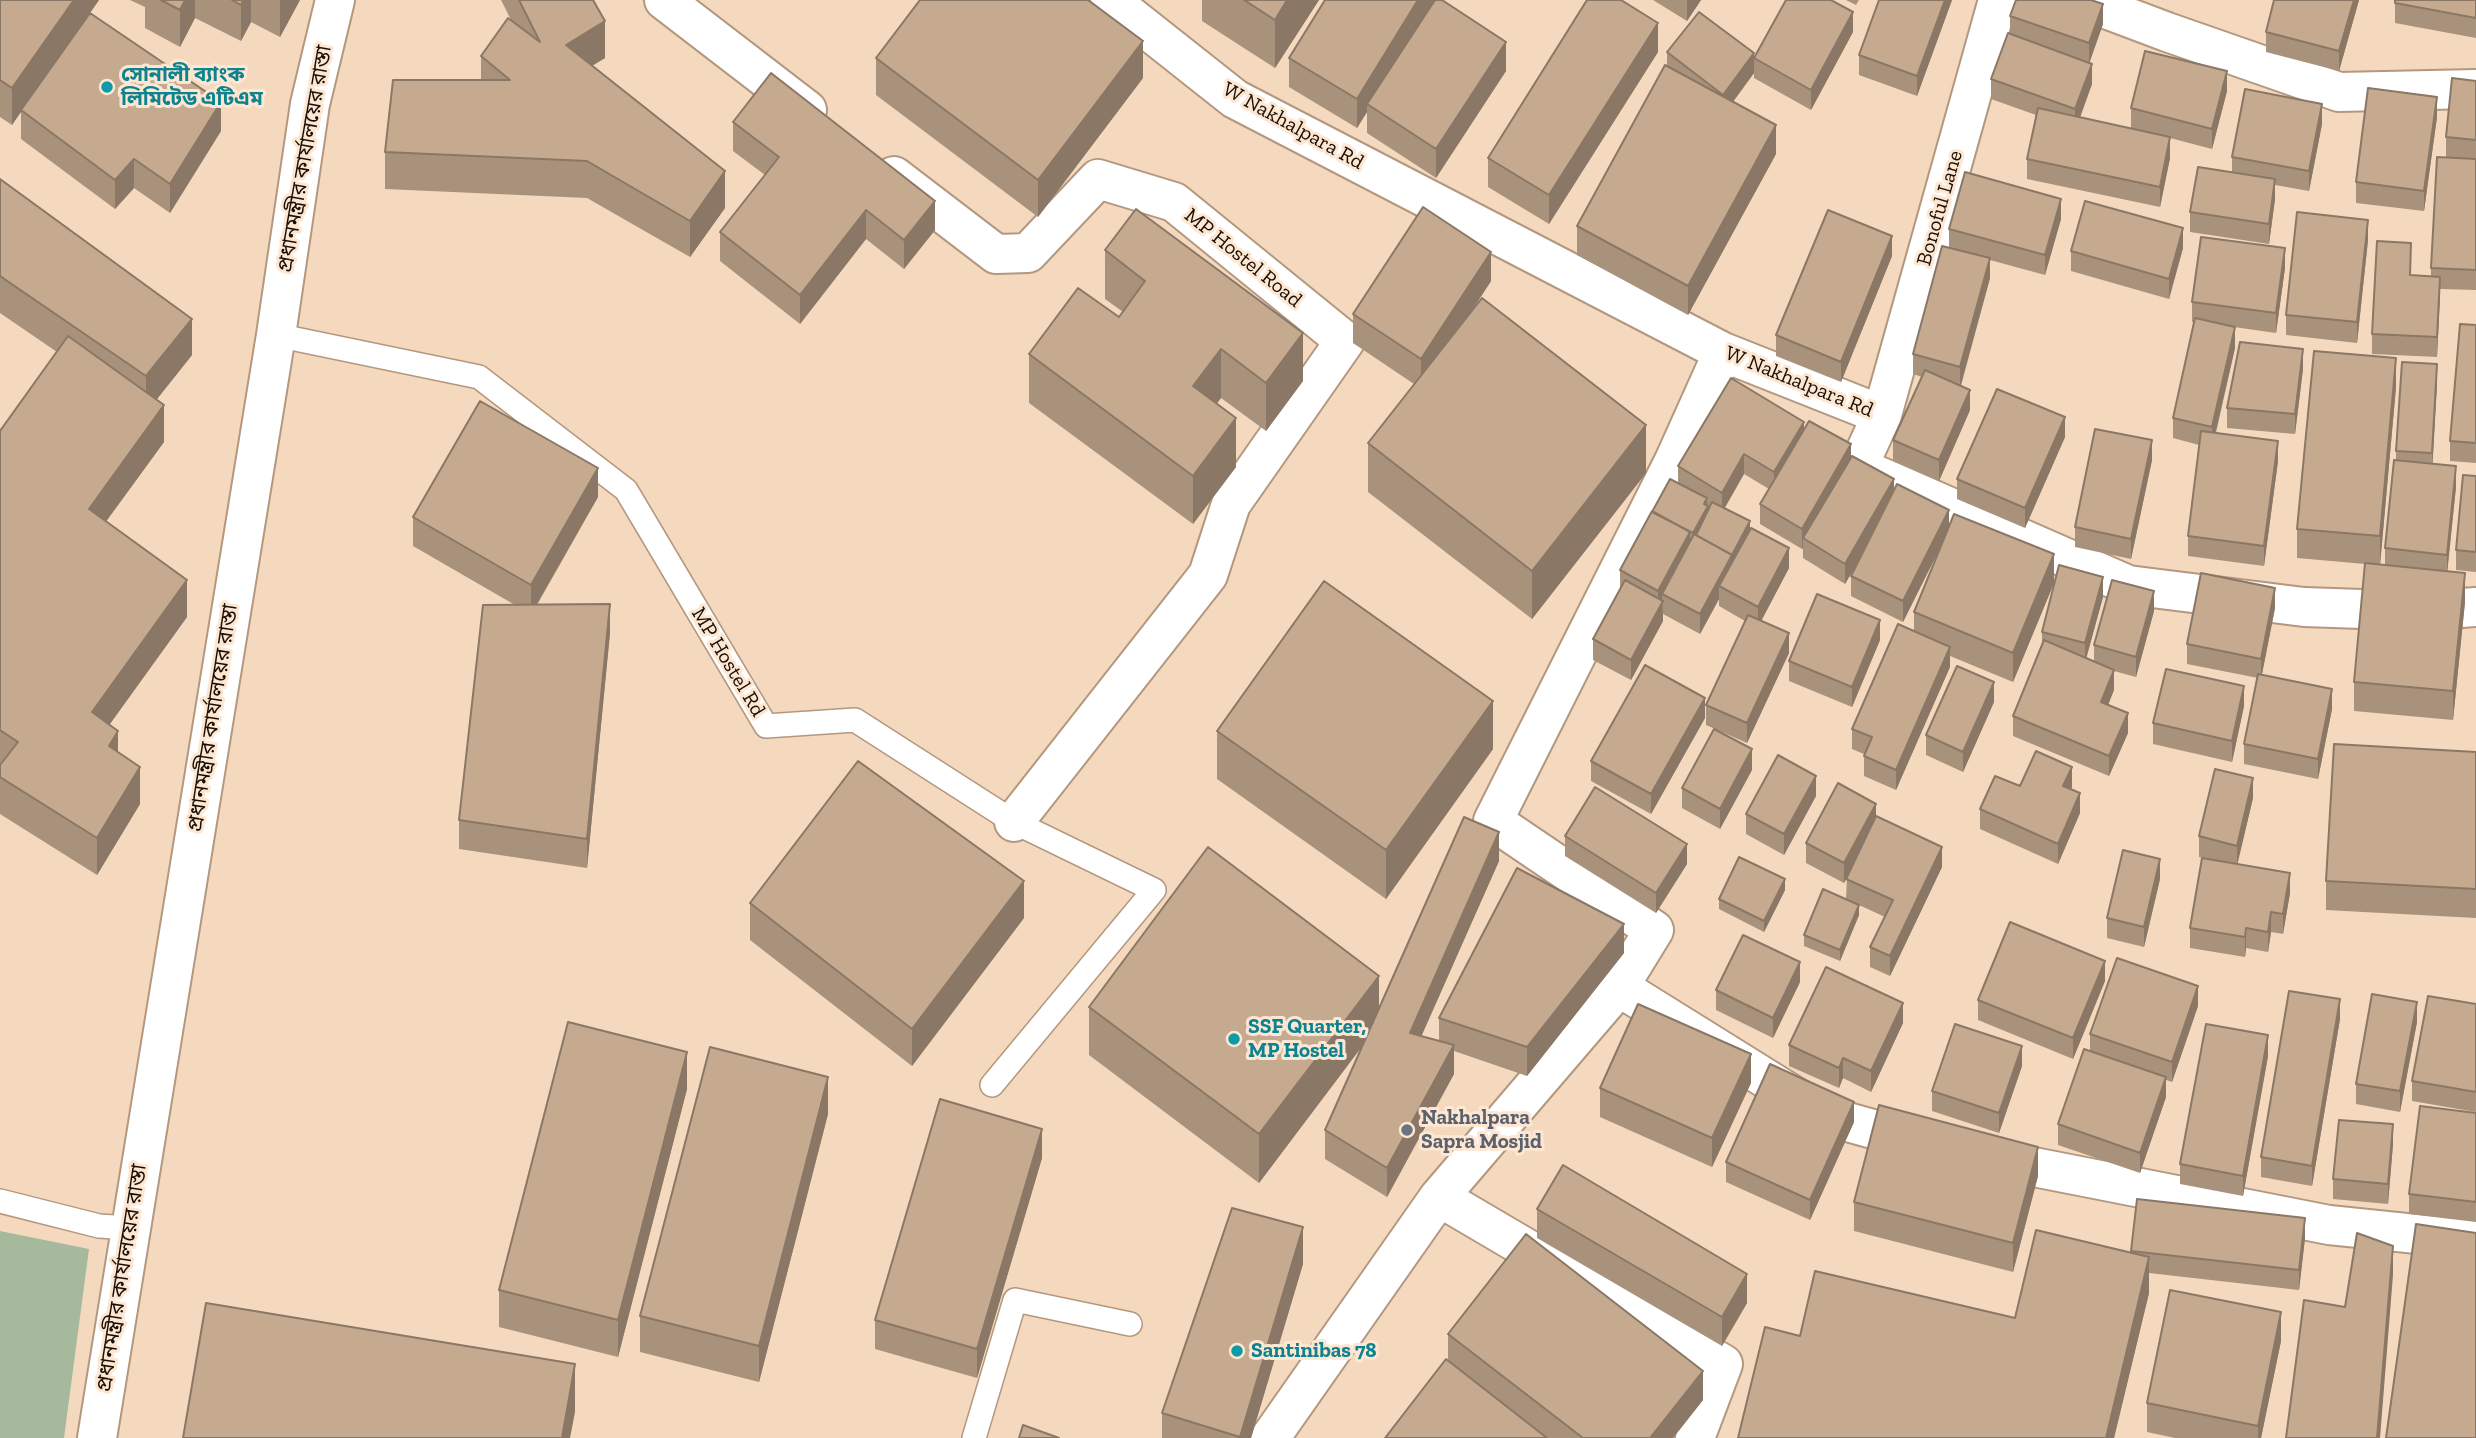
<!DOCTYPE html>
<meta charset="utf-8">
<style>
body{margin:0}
canvas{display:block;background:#f5d9be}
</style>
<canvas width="2476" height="1438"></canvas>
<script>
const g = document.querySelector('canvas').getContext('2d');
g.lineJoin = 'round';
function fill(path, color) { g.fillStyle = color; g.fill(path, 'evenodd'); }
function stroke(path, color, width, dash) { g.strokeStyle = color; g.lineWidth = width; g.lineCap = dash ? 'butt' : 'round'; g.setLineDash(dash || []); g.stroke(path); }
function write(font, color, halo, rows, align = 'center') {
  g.font = font + ' "Zilla Slab","Noto Sans Bengali",serif'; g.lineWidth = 6; g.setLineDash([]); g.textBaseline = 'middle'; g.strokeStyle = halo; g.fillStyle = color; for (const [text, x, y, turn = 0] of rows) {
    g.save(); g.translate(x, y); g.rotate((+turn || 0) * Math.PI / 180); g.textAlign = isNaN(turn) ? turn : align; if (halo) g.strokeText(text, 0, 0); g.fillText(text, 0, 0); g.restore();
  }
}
const green = new Path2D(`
 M0,1231L89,1249L64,1438H0Z`);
const service = new Path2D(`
 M276,335L479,377L626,490L766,726L855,720L1014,822L1154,890L992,1085
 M0,1201L99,1226L130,1228
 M974,1438L1015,1300L1130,1324`);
const minor = new Path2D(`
 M664,0L807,110
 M1110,0L1235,99L1723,352L1882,415L1858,467L2128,585L2304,607L2420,611L2476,607
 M2082,0L2167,32L2339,92L2476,89
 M894,176L996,254L1028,253L1098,179L1174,202L1345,341L1231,504L1208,575L1014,822
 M1882,415L1998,0
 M1619,987L1826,1116L1923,1143
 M1988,1158L2329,1225L2476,1240
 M97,1438L276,335L310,104L335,0
 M1270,1438L1439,1197
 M1695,1438L1723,1364L1439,1197L1619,987L1654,930L1493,821L1674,461L1723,352`);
const wall = new Path2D(`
 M0,0H99L57,61L221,131L170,213L134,188L115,209L21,139V111L12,125L0,117Z
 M130,0H300L280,37L251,22L241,41L195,18L180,47L145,28V7Z
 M501,0H593L605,58L592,66L725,208L690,257L587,198L385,189V152L481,80V56L511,20Z
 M1202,0H1319L1275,68L1202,21Z
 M1653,0H1701L1687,21Z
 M1846,0H1859L1856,5Z
 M1879,0H1952L1917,96L1859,75V55Z
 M2359,0L2339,71L2266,52V32Z
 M2476,0V38L2395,23V3Z
 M2010,16L2103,24L2089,63L2092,84L2080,118L2131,129V108L2227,91L2212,149L2170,138V158L2160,207L2027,179V159L2036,115L1991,99V79L2010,34Z
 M1853,32L1811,110L1754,78V58Z
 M1658,52L1549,224L1488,187V158Z
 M1667,52L1754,73L1733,102L1776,154L1688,315L1577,255V226L1667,66Z
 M876,58L1143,78L1038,217L876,95Z
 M1289,58L1506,71L1436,178L1367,133V112L1357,128L1289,87Z
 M2476,81V290L2440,289L2437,357L2372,354V334L2411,275L2431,276V268L2454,158L2446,157V137Z
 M2437,117L2424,211L2356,203V182Z
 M733,122L935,230L904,269L866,239L800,324L720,261V232L765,175L733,151Z
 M2322,124L2309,191L2275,185V199L2269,244L2190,232V212L2232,172V157Z
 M0,179L192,355L156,400L164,442L106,521L187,617L109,725L118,753L140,804L97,875L0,814V431L57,352L0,313Z
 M2061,219L2045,275L1990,260V278L1961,386L1970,410L1939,481L1893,460V440L1922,377L1913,374V354L1949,248V229Z
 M2368,240L2357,343L2286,335V315Z
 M2183,248L2169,299L2071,271V251Z
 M1105,250L1303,381L1266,431L1221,398L1216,404L1236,467L1193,524L1029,403V354L1119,317L1123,312L1105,299Z
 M1892,256L1841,382L1776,356V335Z
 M2285,268L2276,333L2234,327L2235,348L2216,433L2278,461L2264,566L2188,556V536L2199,445L2173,438V418L2195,322H2192V302Z
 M1491,281L1475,306L1646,473L1532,619L1368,492V443L1414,384L1353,343V314Z
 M2476,325V463L2450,461V441Z
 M2303,369L2295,434L2227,428V408Z
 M2437,384L2432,464L2456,487L2447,571L2465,602L2453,720L2354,711V682L2365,564L2297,558V529L2396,387L2380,565H2385V548L2396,460V451Z
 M1804,429L1851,458L1894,491L1949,526L2054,583L2013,682L1950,656V667L1896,790L1864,776V754L1852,749V729L1914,631V612L1940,548L1903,622L1851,596V576L1863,554L1845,584L1803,558V548L1802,549L1760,524V504L1769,489L1744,474L1724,508L1789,568L1761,621L1789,653L1747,743L1706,725V705L1745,621L1719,606V599L1700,634L1663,614V621L1631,680L1593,660V639L1620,590V570L1652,512L1678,483V466Z
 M2065,437L2025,528L1957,499V479Z
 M2152,460L2131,559L2075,547V527Z
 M2476,476V572L2456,570V550Z
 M598,497L537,605L610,633L587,868L459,849V820L515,605L413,546V517Z
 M2103,597L2086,658L2094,661V645L2154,611L2136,677L2114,671V690L2108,705L2128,733L2109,776L2013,736V716L2042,646V632Z
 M2275,608L2262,674L2332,709L2318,779L2244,764V744L2258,678L2187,664V644Z
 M1880,640L1852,707L1789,681V661Z
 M1994,702L1963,772L1926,755V735Z
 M2244,706L2232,762L2153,744V723Z
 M1705,718L1651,814L1591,781V761Z
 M1217,731L1493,749L1386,899L1217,779Z
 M2476,752V918L2326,910V881Z
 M1752,770L1720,829L1682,808V788Z
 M2020,786L2072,787L2071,789L2080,813L2058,864L1980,829V809Z
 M1816,796L1784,855L1746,834V814Z
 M2253,798L2237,864L2290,893L2283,934L2271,932L2268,952L2246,948L2245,957L2190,948V928L2218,861L2199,857V836Z
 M1876,817L1942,867L1890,976L1870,967V947L1885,917L1846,899L1847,877L1844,883L1806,863V843Z
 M1565,836L1687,864L1656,913L1565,856Z
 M1499,861L1421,1036L1439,1041V1018L1624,953L1527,1076L1454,1051V1074L1387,1197L1325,1159V1130L1362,1046L1259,1183L1089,1055V1007L1379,1009Z
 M2160,879L2144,947L2107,938V918Z
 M1785,890L1764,932L1719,909V899Z
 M750,903L1024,918L912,1066L750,940Z
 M1859,915L1840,961L1804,946V935Z
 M2105,981L2073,1059L1978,1020V1000Z
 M1800,982L1773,1038L1716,1010V990Z
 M2476,1004V1112L2412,1101V1081Z
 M2198,1006L2172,1082L2166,1080V1097L2140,1173L2058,1145V1124L2090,1051V1034Z
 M2340,1019L2312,1186L2261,1177V1157Z
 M2417,1022L2400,1112L2356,1104V1084Z
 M1903,1023L1871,1092L1843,1078L1839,1088L1789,1066V1045Z
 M2268,1056L2243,1196L2180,1184V1164Z
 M2022,1066L1999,1133L1932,1111V1091Z
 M1751,1083L1712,1167L1600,1117V1088Z
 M687,1089L618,1357L499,1327V1290Z
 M2476,1113V1222L2409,1214V1194Z
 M828,1114L759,1382L640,1352V1316Z
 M1854,1122L1810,1220L1726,1182V1162Z
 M2393,1144L2388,1204L2333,1199V1179Z
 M1042,1158L977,1378L875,1349V1320Z
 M2038,1176L2013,1272L1854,1231V1202Z
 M2137,1199L2305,1238L2299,1290L2149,1273V1293L2114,1438H1738L1800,1336L2015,1318L2131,1253Z
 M1537,1209L1747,1303L1722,1346L1537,1238Z
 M1303,1264L1251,1438H1162V1413Z
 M1448,1334L1703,1400L1673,1438H1385L1448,1361Z
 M2281,1341L2261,1438H2175L2147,1432V1403Z`);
const shadedWall = new Path2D(`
 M74,0H99L12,125V88Z
 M185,0H195V18L180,47V10Z
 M243,0H251V22L241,41V5Z
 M280,0H300L280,37Z
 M1287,0H1319L1275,68V20Z
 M1418,0H1436L1367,104V112L1357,128V99Z
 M1687,0H1701L1687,21Z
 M1945,0H1952L1917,96V76Z
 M2354,0H2359L2339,71V51Z
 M2103,4V24L2089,64V43Z
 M1853,12V32L1811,110V90Z
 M605,21V58L566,81V45Z
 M1658,23V52L1549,224V195Z
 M1143,41V78L1038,217V180Z
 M1506,42V71L1436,178V149Z
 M1754,53V73L1723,115V95Z
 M2092,64V84L2075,130V109Z
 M2227,71V91L2212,149V129Z
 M2437,97V117L2424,211V191Z
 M221,102V131L170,213V184Z
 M2322,104V124L2309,191V171Z
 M1776,125V154L1688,315V286Z
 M2170,137V158L2160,207V187Z
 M134,159V188L115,209V180Z
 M725,171V208L690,257V221Z
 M2275,179V199L2269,244V224Z
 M2061,199V219L2045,275V255Z
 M935,201V230L904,269V240Z
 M866,210V239L800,324V295Z
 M2368,220V240L2357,343V322Z
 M2183,228V248L2169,299V279Z
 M1892,236V256L1841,382V362Z
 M2285,248V268L2276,333V313Z
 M1491,252V281L1421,388V359Z
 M1990,258V278L1960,387V367Z
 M2440,277V297L2437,357V337Z
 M192,319V355L146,413V376Z
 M2235,327V348L2212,447V427Z
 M1303,333V381L1266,431V383Z
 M1221,349V398L1193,435V386Z
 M2303,349V369L2295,434V414Z
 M2396,358V387L2380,565V536Z
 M2437,364V384L2432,474V453Z
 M1970,390V410L1939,481V460Z
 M164,405V442L89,545V509Z
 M2065,417V437L2025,528V508Z
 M1236,418V467L1193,524V476Z
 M1804,422V442L1774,492V472Z
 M1646,425V473L1532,619V571Z
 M2152,440V460L2131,559V539Z
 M2278,441V461L2264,566V546Z
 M1851,444V464L1803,538V548L1802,549V529Z
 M1744,454V474L1722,513V493Z
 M2456,466V487L2447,575V555Z
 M598,468V497L531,614V585Z
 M1894,479V499L1845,584V564Z
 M1707,498L1708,517L1693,543V533Z
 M1949,510V530L1903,622V601Z
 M1750,521V531L1719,586V599L1700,634V614Z
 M1690,532V552L1662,594L1663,621L1631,680V660L1658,610V591Z
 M1789,548V568L1758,627V607Z
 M2054,554V583L2013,682V653Z
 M2465,573V602L2453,720V691Z
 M2103,577V597L2085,663V643Z
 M187,580V617L92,749V712Z
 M2275,588V608L2261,679V659Z
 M2154,591V611L2136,677V657Z
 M610,604V633L587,868V839Z
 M1880,620V640L1852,707V687Z
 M1789,633V653L1747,743V723Z
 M1950,647V667L1896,790V770Z
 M2114,670V690L2101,722V702Z
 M1994,682V702L1963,772V752Z
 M2244,686V706L2232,762V741Z
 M2332,689V709L2318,779V759Z
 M1705,698V718L1651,814V794Z
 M1493,701V749L1386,899V850Z
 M2128,713V733L2109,776V756Z
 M118,731V768L109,746Z
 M1752,749V770L1720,829V809Z
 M140,767V804L97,875V838Z
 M2072,767V787L2063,806V786Z
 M1816,776V796L1784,855V834Z
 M2253,778V798L2237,866V846Z
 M2080,793V813L2058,864V844Z
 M1876,804V824L1844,883V863Z
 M1499,832V861L1410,1062V1033Z
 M1687,844V864L1656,913V893Z
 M1942,847V867L1890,976V956Z
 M2160,859V879L2144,947V927Z
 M2290,873V893L2283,934V914Z
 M1785,879V890L1764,932V921Z
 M1024,881V918L912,1066V1029Z
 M1859,905V915L1840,961V950Z
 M2271,912V932L2268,952V932Z
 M1624,924V953L1527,1076V1047Z
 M2246,928V948L2245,957V937Z
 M2105,961V981L2073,1059V1038Z
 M1800,962V982L1773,1038V1018Z
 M1379,976V1024L1259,1183V1134Z
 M2198,986V1006L2172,1082V1062Z
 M2340,999V1019L2312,1186V1166Z
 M2417,1002V1022L2400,1112V1091Z
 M1903,1003V1023L1871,1092V1071Z
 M2268,1035V1056L2243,1196V1176Z
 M1454,1045V1074L1387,1197V1168Z
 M2022,1046V1066L1999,1133V1113Z
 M687,1052V1089L618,1357V1320Z
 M1751,1054V1083L1712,1167V1138Z
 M1843,1058V1078L1839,1088V1068Z
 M828,1077V1114L759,1382V1346Z
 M2166,1077V1097L2140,1173V1153Z
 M1854,1102V1122L1810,1220V1200Z
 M2393,1124V1144L2388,1204V1184Z
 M1042,1129V1158L977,1378V1349Z
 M2038,1147V1176L2013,1272V1243Z
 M2305,1218V1238L2299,1290V1270Z
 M1303,1227V1264L1251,1438H1240Z
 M2393,1246V1275L2380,1438H2377Z
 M2149,1257V1293L2114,1438H2106Z
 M1747,1274V1303L1722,1346V1317Z
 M2281,1312V1341L2261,1438H2258V1426Z
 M575,1364V1412L570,1438H562Z
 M1703,1371V1400L1673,1438H1650Z`);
const building = new Path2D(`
 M0,0H74L12,88L0,80Z
 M161,0H185L180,10Z
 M232,0H243L241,5Z
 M519,0H593L605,21L566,45L725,171L690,221L587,161L385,152L393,80H510L481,56L508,18L540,42Z
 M920,0H1088L1143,41L1038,180L876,58Z
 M1244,0H1287L1275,20Z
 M1325,0H1418L1357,99L1289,58Z
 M1435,0H1442L1506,42L1436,149L1367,104Z
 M1587,0H1621L1658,23L1549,195L1488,158Z
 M1786,0H1831L1853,12L1811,90L1754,58Z
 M1879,0H1945L1917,76L1859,55Z
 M2016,0H2091L2103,4L2089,43L2010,16Z
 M2274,0H2354L2339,51L2266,32Z
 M2395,0H2476V18L2395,3Z
 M1699,12L1754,53L1723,95L1667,52Z
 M90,13L221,102L170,184L134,159L115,180L21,110Z
 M2008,33L2092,64L2075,109L1991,79Z
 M2145,51L2227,71L2212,129L2131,108Z
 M1665,65L1776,125L1688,286L1577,226Z
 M771,73L935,201L904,240L866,210L800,295L720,232L779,157L733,122Z
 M2452,78L2476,81V140L2446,137Z
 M2368,88L2437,97L2424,191L2356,182Z
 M2245,89L2322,104L2309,171L2232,157Z
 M2038,108L2170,137L2160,187L2027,159Z
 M2437,157L2476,159V270L2431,268Z
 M2198,167L2275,179L2269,224L2190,212Z
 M1965,172L2061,199L2045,255L1949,229Z
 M0,179L192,319L146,376L0,276Z
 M2085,201L2183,228L2169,279L2071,251Z
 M1423,207L1491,252L1421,359L1353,314Z
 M1136,209L1303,333L1266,383L1221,349L1193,386L1236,418L1193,476L1029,354L1078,288L1119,317L1145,281L1105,250Z
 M1828,210L1892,236L1841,362L1776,335Z
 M2297,212L2368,220L2357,322L2286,315Z
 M2201,237L2285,248L2276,313L2192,302Z
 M2377,241L2411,243L2410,275L2440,277L2437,337L2372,334Z
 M1942,246L1990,258L1960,367L1913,354Z
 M1482,298L1646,425L1532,571L1368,443Z
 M2195,318L2235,327L2212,427L2173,418Z
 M2460,324L2476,325V443L2450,441Z
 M68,336L164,405L89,509L187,580L92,712L118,731L109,746L140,767L97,838L0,777V765L18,742L0,730V431Z
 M2240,342L2303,349L2295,414L2227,408Z
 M2314,351L2396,358L2380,536L2297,529Z
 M2402,362L2437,364L2432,453L2396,451Z
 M1925,370L1970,390L1939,460L1893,440Z
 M1731,378L1804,422L1774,472L1744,454L1722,493L1678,466Z
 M1997,389L2065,417L2025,508L1957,479Z
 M480,401L598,468L531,585L413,517Z
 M1809,421L1851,444L1802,529L1760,504Z
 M2095,429L2152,440L2131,539L2075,527Z
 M2201,431L2278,441L2264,546L2188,536Z
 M1852,456L1894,479L1845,564L1803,538Z
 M2394,460L2456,466L2447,555L2385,548Z
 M2463,475L2476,476V552L2456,550Z
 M1670,479L1707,498L1704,504L1708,506L1693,533L1652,512Z
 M1897,484L1949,510L1903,601L1851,576Z
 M1712,502L1750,521L1732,555L1696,535Z
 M1652,511L1690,532L1658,591L1620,570Z
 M1954,514L2054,554L2013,653L1914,612Z
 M1751,528L1789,548L1758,607L1719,586Z
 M1694,534L1732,555L1700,614L1662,594Z
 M2365,563L2465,573L2453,691L2354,682Z
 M2059,565L2103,577L2085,643L2042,632Z
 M2201,573L2275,588L2261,659L2187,644Z
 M1625,580L1663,601L1631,660L1593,639Z
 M2112,580L2154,591L2136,657L2094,645Z
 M1324,581L1493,701L1386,850L1217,731Z
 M1817,594L1880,620L1852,687L1789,661Z
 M610,604L587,839L459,820L483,605Z
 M1748,615L1789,633L1747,723L1706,705Z
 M1898,624L1950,647L1896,770L1864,756L1872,737L1852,729Z
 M2044,640L2114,670L2101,702L2128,713L2109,756L2013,716Z
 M1645,665L1705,698L1651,794L1591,761Z
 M1957,666L1994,682L1963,752L1926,735Z
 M2166,669L2244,686L2232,741L2153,723Z
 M2258,674L2332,689L2318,759L2244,744Z
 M1714,729L1752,749L1720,809L1682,788Z
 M2334,744L2476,752V889L2326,881Z
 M2036,751L2072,767L2063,786L2080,793L2058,844L1980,809L1995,776L2020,786Z
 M1778,755L1816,776L1784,834L1746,814Z
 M858,761L1024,881L912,1029L750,903Z
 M2215,769L2253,778L2237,846L2199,836Z
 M1838,783L1876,804L1844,863L1806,843Z
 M1595,787L1687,844L1656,893L1565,836Z
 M1876,816L1942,847L1890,956L1870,947L1893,900L1846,879Z
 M1464,817L1499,832L1410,1033L1454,1045L1387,1168L1325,1130Z
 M1208,847L1379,976L1259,1134L1089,1007Z
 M2123,850L2160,859L2144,927L2107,918Z
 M1739,857L1785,879L1764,921L1719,899Z
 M2202,858L2290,873L2283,914L2271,912L2268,932L2246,928L2245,937L2190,928Z
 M1517,868L1624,924L1527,1047L1439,1018Z
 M1823,889L1859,905L1840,950L1804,935Z
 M2010,922L2105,961L2073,1038L1978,1000Z
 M1743,935L1800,962L1773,1018L1716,990Z
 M2117,958L2198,986L2172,1062L2090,1034Z
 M1826,967L1903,1003L1871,1071L1843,1058L1839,1068L1789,1045Z
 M2289,991L2340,999L2312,1166L2261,1157Z
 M2372,994L2417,1002L2400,1091L2356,1084Z
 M2428,996L2476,1004V1092L2412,1081Z
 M1638,1004L1751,1054L1712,1138L1600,1088Z
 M568,1022L687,1052L618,1320L499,1290Z
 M1955,1024L2022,1046L1999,1113L1932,1091Z
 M2206,1024L2268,1035L2243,1176L2180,1164Z
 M710,1047L828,1077L759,1346L640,1316Z
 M2084,1049L2166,1077L2140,1153L2058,1124Z
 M1770,1064L1854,1102L1810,1200L1726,1162Z
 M940,1099L1042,1129L977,1349L875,1320Z
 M1879,1105L2038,1147L2013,1243L1854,1202Z
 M2420,1106L2476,1113V1202L2409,1194Z
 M2339,1120L2393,1124L2388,1184L2333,1179Z
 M1563,1165L1747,1274L1722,1317L1537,1209Z
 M2137,1199L2305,1218L2299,1270L2131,1251Z
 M1232,1208L1303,1227L1240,1437L1162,1413Z
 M2416,1224L2476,1233V1438H2386Z
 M2036,1230L2149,1257L2106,1438H1738L1765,1327L1800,1336L1815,1271L2015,1318Z
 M2357,1233L2393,1246L2377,1438H2286L2304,1300L2345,1307Z
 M1526,1234L1703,1371L1650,1438H1583L1448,1334Z
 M2170,1290L2281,1312L2258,1426L2147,1403Z
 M206,1303L575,1364L562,1438H183Z
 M1446,1359L1547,1438H1385Z
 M1023,1425L1059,1438H1019Z`);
const markers = [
 [107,87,7,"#0f9aa8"],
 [1234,1039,7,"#0f9aa8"],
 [1407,1130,7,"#6b7280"],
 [1237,1351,7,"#0f9aa8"]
];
const cultureNames = [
 ["সোনালী ব্যাংক",121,75],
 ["লিমিটেড এটিএম",121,99],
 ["SSF Quarter,",1248,1027],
 ["MP Hostel",1248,1051],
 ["Santinibas 78",1251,1351]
];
const streetNames = [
 ["W Nakhalpara Rd",1293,126,29],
 ["প্রধানমন্ত্রীর কার্যালয়ের রাস্তা",305,159,-80],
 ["Bonoful Lane",1940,208,-74],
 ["MP Hostel Road",1243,258,39],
 ["W Nakhalpara Rd",1799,382,22],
 ["MP Hostel Rd",728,662,59],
 ["প্রধানমন্ত্রীর কার্যালয়ের রাস্তা",213,718,-81],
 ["প্রধানমন্ত্রীর কার্যালয়ের রাস্তা",122,1278,-81]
];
const worshipNames = [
 ["Nakhalpara",1421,1118],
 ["Sapra Mosjid",1421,1142]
];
fill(green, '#a6b99d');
stroke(service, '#b3987f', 26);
stroke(minor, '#b3987f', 42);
stroke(service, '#fff', 23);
stroke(minor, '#fff', 38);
fill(wall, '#a9927c');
fill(shadedWall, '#8a7765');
fill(building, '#c5aa90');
stroke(building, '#8a7765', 2);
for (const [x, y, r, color] of markers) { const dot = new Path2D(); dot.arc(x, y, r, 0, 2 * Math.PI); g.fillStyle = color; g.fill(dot); stroke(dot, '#fee7d2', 2.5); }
write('bold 21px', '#0d838f', '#fee7d2', cultureNames, 'left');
write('21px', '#190f06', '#fee7d2', streetNames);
write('bold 21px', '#5b616d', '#fee7d2', worshipNames, 'left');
</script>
